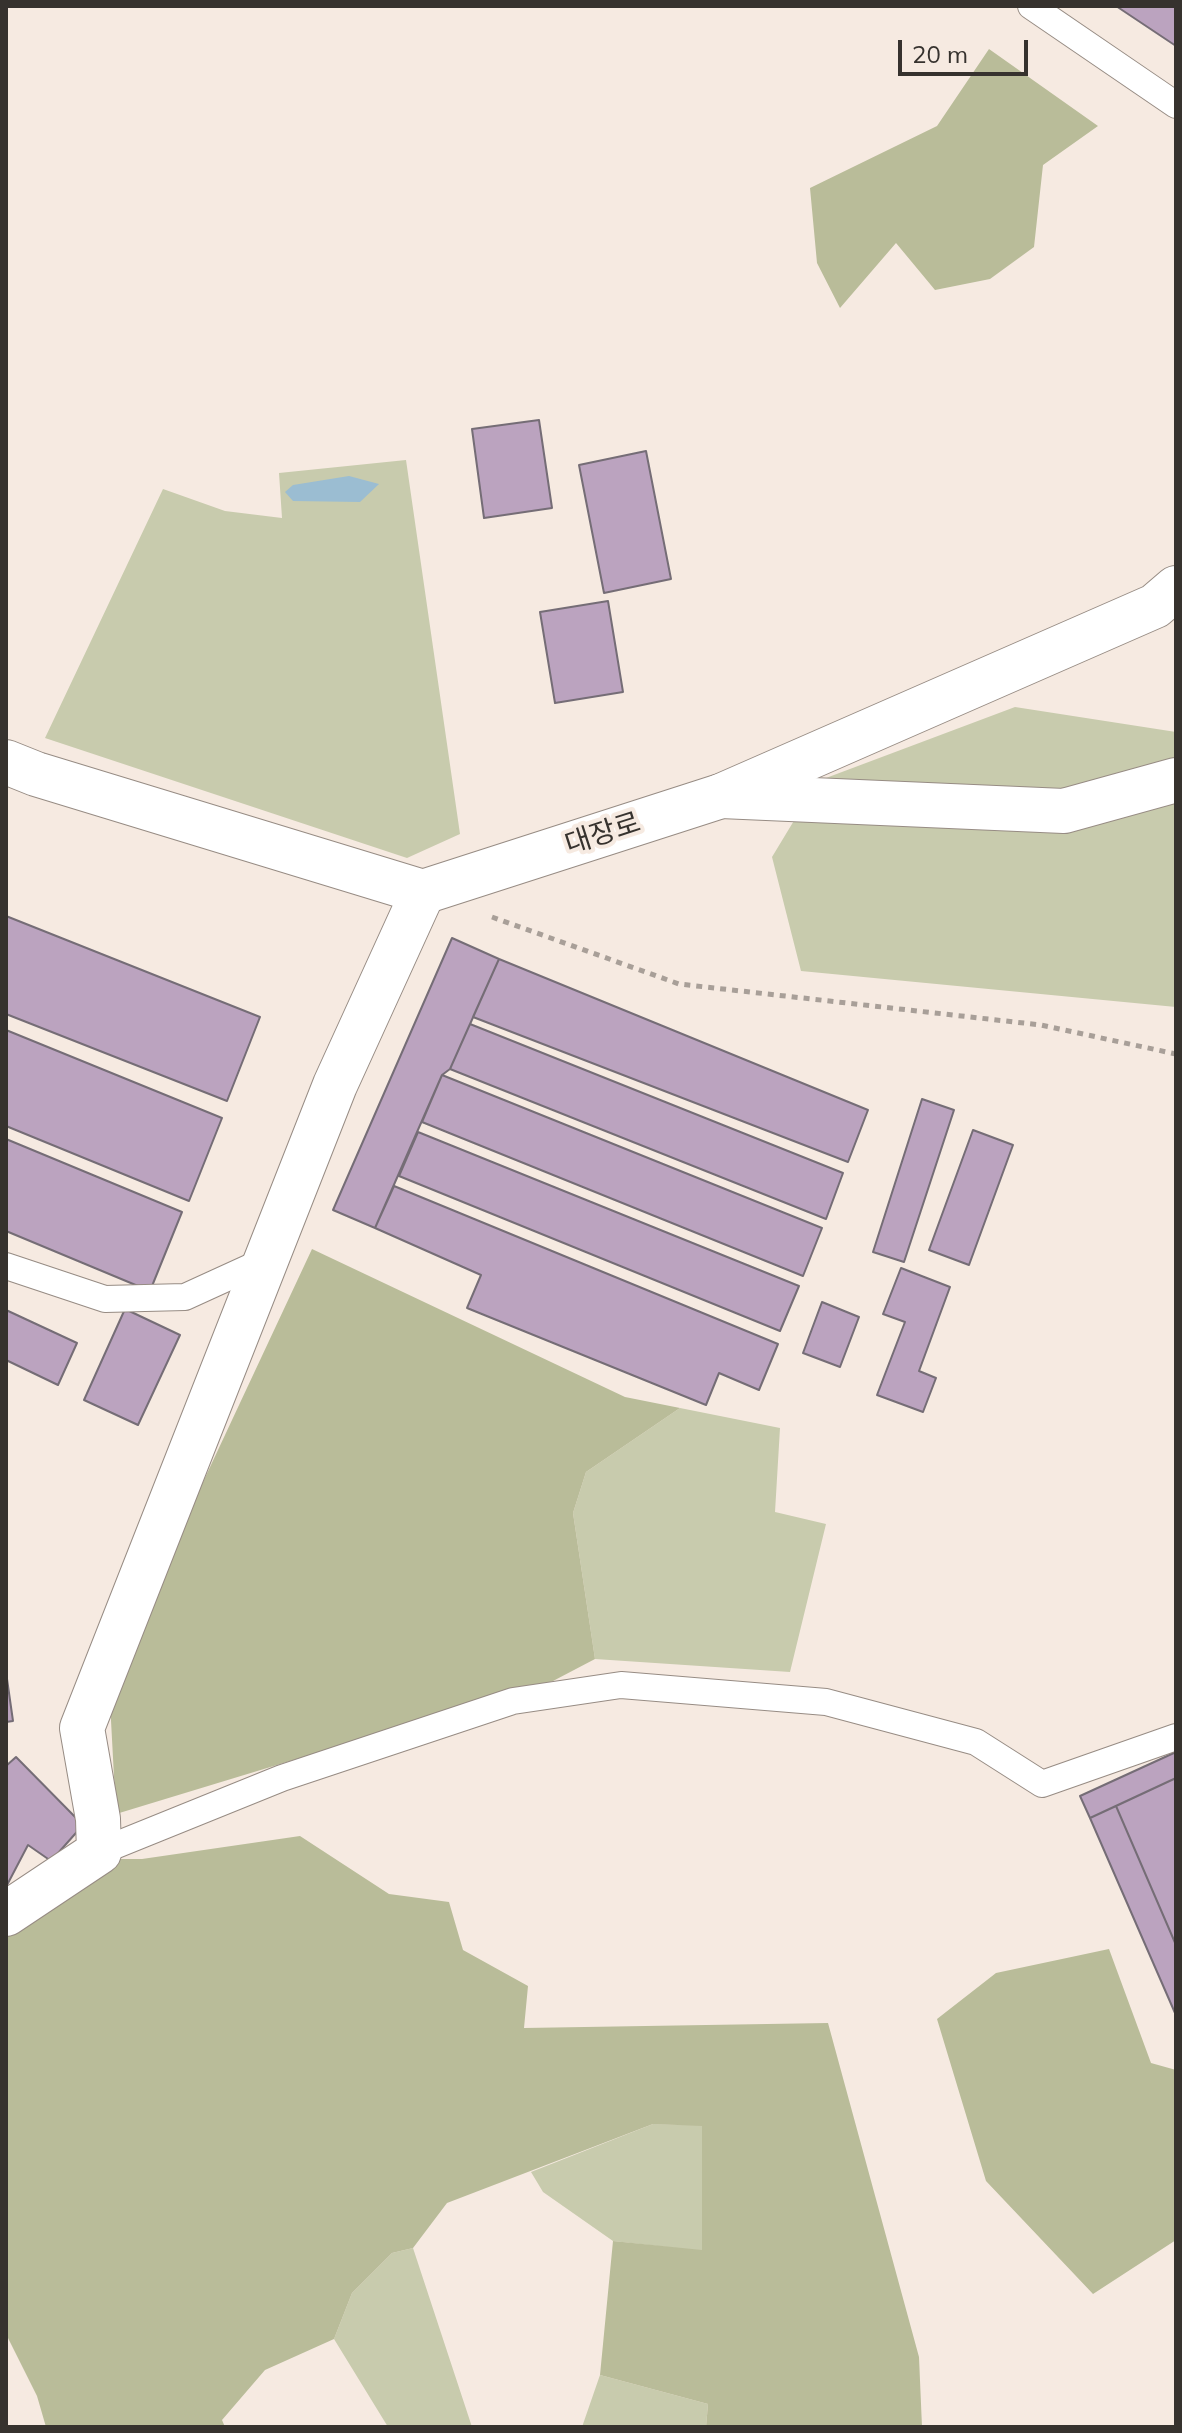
<!DOCTYPE html>
<meta charset="utf-8">
<style>
body{margin:0}
#map{position:relative;width:1182px;height:2433px;overflow:hidden;background:#f6eae1;font-family:Mulish,sans-serif}
canvas{display:block}
.frame{position:absolute;inset:0;border:8px solid #36322e;pointer-events:none}
.scale{position:absolute;left:898px;top:40px;width:130px;height:36px;box-sizing:border-box;border:4px solid #36322e;border-top:0;padding-left:10px;font-size:24px;line-height:28px;white-space:nowrap;color:#36322e;-webkit-text-stroke:6px #f6eae1;paint-order:stroke}
</style>
<div id="map">
<canvas width="1182" height="2433"></canvas>
<div class="frame"></div>
<div class="scale">20 m</div>
</div>
<script>
const g = document.querySelector('canvas').getContext('2d');
g.lineJoin = 'round';
function fill(path, color) { g.fillStyle = color; g.fill(path, 'evenodd'); }
function stroke(path, color, width, dash) { g.strokeStyle = color; g.lineWidth = width; g.lineCap = dash ? 'butt' : 'round'; g.setLineDash(dash || []); g.stroke(path); }
function write(font, color, halo, rows, align = 'center') {
  g.font = font + ' Mulish,"Noto Sans KR",sans-serif'; g.lineWidth = 8; g.setLineDash([]); g.textBaseline = 'middle'; g.strokeStyle = halo; g.fillStyle = color; for (const [text, x, y, turn = 0] of rows) {
    g.save(); g.translate(x, y); g.rotate((+turn || 0) * Math.PI / 180); g.textAlign = isNaN(turn) ? turn : align; if (halo) g.strokeText(text, 0, 0); g.fillText(text, 0, 0); g.restore();
  }
}
const green = new Path2D(`
 M406,460L460,834L407,858L45,738L163,489L225,511L282,518L279,473Z
 M1015,707L1176,732V1007L801,971L772,857L818,781Z
 M680,1408L780,1428L775,1512L826,1524L790,1672L595,1659L573,1513L586,1472Z
 M653,2124L702,2125V2251L613,2241L543,2192L531,2172Z
 M413,2248L472,2427H388L334,2339L352,2293L392,2253Z
 M600,2375L708,2404L706,2427H582Z`);
const forest = new Path2D(`
 M989,49L1098,126L1043,165L1034,247L990,279L935,290L896,243L840,308L817,263L810,188L937,126Z
 M312,1249L625,1397L680,1408L586,1472L573,1513L595,1659L553,1681L116,1814L109,1683Z
 M300,1836L389,1894L449,1902L463,1950L528,1986L524,2028L828,2023L919,2357L922,2427H706L708,2404L600,2375L613,2241L702,2250V2126L653,2124L447,2203L413,2248L392,2253L352,2293L334,2339L265,2370L222,2420L225,2427H46L37,2396L6,2334V1925L116,1859H142Z
 M1109,1949L1151,2063L1176,2070V2240L1093,2294L986,2181L937,2019L996,1973Z`);
const water = new Path2D(`
 M349,476L379,484L360,502L293,501L285,492L293,485Z`);
const building = new Path2D(`
 M1116,6H1176V46Z
 M539,420L552,508L484,518L472,429Z
 M646,451L671,579L604,593L579,465Z
 M608,601L623,692L555,703L540,612Z
 M6,916L260,1017L227,1101L6,1014Z
 M452,938L499,959L450,1069L442,1075L375,1228L333,1210Z
 M499,959L868,1110L848,1162L473,1017Z
 M470,1024L843,1173L826,1219L450,1069Z
 M6,1030L222,1118L189,1201L6,1126Z
 M442,1075L822,1228L803,1276L422,1122Z
 M922,1099L954,1110L904,1262L873,1252Z
 M973,1130L1013,1145L969,1265L929,1250Z
 M418,1132L799,1286L780,1331L399,1176Z
 M6,1139L182,1212L150,1291L6,1231Z
 M394,1186L778,1344L759,1390L719,1373L706,1405L467,1308L481,1275L375,1228Z
 M901,1268L950,1287L919,1371L936,1378L923,1412L877,1395L905,1322L883,1314Z
 M822,1302L859,1317L840,1367L803,1353Z
 M125,1309L180,1335L138,1425L84,1400Z
 M6,1310L77,1343L58,1385L6,1360Z
 M6,1672L13,1721L6,1722Z
 M1176,1752V1778L1090,1818L1080,1796Z
 M16,1757L83,1825L51,1861L28,1845L6,1887V1766Z
 M1176,1778V1945L1116,1806Z
 M1116,1806L1176,1945L1175,2013L1090,1818Z`);
const path = new Path2D(`
 M492,917L679,984L1041,1025L1176,1054`);
const service = new Path2D(`
 M1031,6L1176,105
 M6,1266L105,1299L185,1297L266,1260
 M99,1852L282,1778L513,1701L621,1685L826,1702L976,1742L1042,1784L1176,1737`);
const minor = new Path2D(`
 M721,796L1064,811L1176,780
 M6,1914L99,1852L98,1819L82,1728L335,1085L423,892`);
const tertiary = new Path2D(`
 M6,762L36,774L423,892L721,796L1155,606L1176,588`);
const streetNames = [
 ["대장로",603,834,-18]
];
fill(green, '#c8cbad');
fill(forest, '#b9bc99');
fill(water, '#9bbdd2');
fill(building, '#bba3bf');
stroke(building, '#756d76', 2);
stroke(service, '#978c84', 28);
stroke(minor, '#978c84', 46);
stroke(tertiary, '#978c84', 46);
stroke(path, '#a89f98', 5, [6, 6]);
stroke(service, '#fff', 26);
stroke(minor, '#fff', 44);
stroke(tertiary, '#fff', 44);
write('28px', '#36322e', '#f6eae1', streetNames);
</script>
